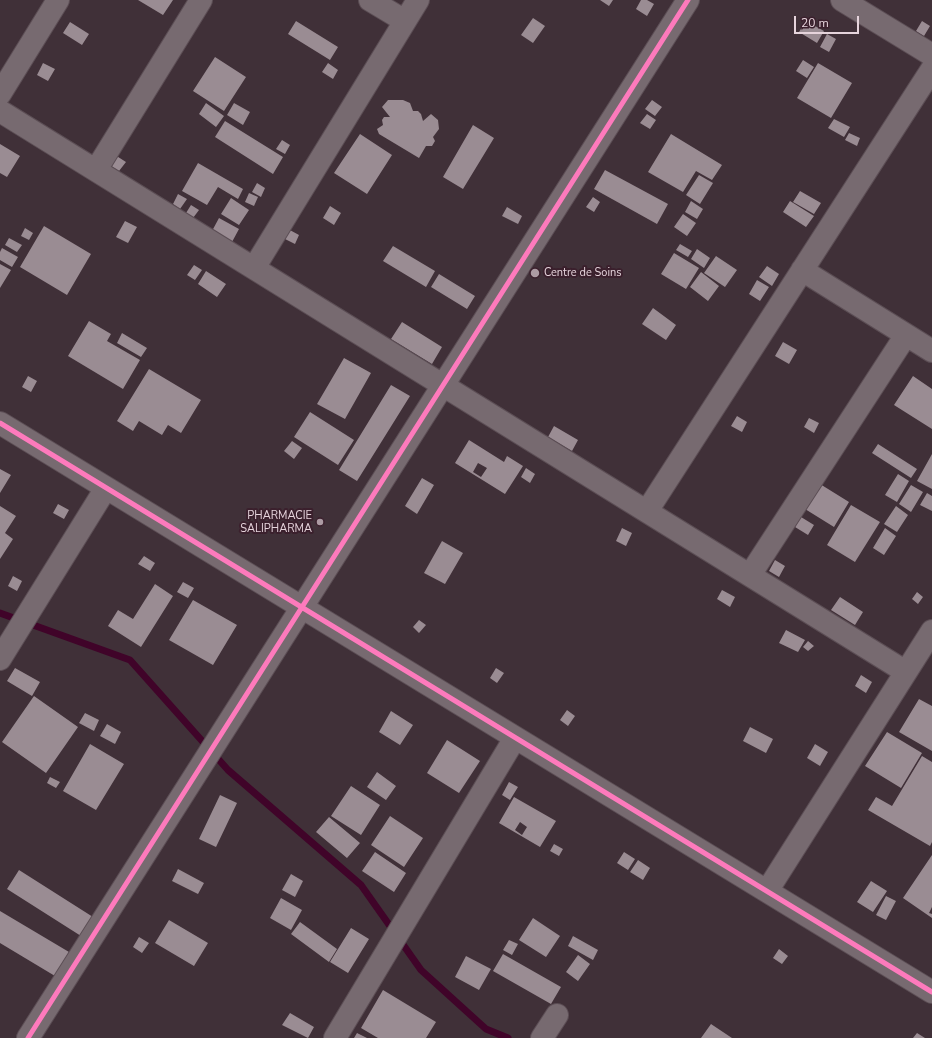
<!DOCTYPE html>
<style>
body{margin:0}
#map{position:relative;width:932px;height:1038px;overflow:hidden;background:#403038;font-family:"Nunito Sans",sans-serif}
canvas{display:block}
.scale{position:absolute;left:794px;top:16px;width:65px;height:18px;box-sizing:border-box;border:2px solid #e6d4dc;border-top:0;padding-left:5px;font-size:12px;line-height:14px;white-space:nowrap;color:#e6d4dc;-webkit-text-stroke:3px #3b202d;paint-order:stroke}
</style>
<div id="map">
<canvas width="932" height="1038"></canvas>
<div class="scale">20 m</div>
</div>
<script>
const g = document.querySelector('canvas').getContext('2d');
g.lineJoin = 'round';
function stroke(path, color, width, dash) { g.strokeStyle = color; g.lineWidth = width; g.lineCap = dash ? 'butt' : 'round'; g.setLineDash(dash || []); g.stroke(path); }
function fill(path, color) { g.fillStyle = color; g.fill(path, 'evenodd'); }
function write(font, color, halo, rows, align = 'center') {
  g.font = font + ' "Nunito Sans",sans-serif'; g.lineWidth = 4; g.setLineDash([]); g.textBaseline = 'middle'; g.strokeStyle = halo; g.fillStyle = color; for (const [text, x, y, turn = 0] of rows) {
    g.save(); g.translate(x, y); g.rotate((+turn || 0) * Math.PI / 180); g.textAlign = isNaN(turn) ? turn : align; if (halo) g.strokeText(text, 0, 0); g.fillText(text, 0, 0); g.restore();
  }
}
const stream = new Path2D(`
 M0,613L130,660L228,770L361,885L421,970L486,1029L508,1038`);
const building = new Path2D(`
 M138,0H173L163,15Z
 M600,0H613L609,6Z
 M641,0H647L654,4L647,16L636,9Z
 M533,18L545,26L533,43L521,35Z
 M296,21L338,47L330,60L288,34Z
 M806,21L824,31L817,43L799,32Z
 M922,21L930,26L924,36L916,31Z
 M70,22L89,34L82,45L63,33Z
 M827,34L836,39L829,52L820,47Z
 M215,57L246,77L224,111L193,91Z
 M803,60L814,67L807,78L796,71Z
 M43,63L55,69L48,81L37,75Z
 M328,63L338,70L333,79L322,72Z
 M818,63L852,83L831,118L797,98Z
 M388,100H403L410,103L413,111H418L421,114L423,121L431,114L438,120L439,129L433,137L435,141L432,146H426L419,158L379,134L377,129L383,125L382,120L384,117H390L382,107Z
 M652,100L662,107L655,116L645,109Z
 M206,103L224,116L216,127L199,114Z
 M234,103L250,112L243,125L227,115Z
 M647,114L656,120L650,129L640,123Z
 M834,119L850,127L844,137L828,128Z
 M225,121L283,157L273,174L215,137Z
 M473,125L494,138L463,189L443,177Z
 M849,133L860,138L857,146L845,140Z
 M360,134L392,155L367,194L334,173Z
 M671,134L722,165L712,180L696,171L683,192L648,172Z
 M282,140L290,145L285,154L276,149Z
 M0,144L20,156L7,177L0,173Z
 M115,155L126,162L119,171L109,165Z
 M198,163L243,189L238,199L218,187L207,205L182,191Z
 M605,170L668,204L657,224L594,189Z
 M699,175L713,183L700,204L686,195Z
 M257,183L265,188L261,197L252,192Z
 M800,191L821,203L814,214L793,202Z
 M249,193L258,197L254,206L245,202Z
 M178,194L187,199L180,209L173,204Z
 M593,197L600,202L594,212L586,207Z
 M231,198L249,210L239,225L221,214Z
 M691,201L703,209L697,219L685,212Z
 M790,201L814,216L806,227L783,212Z
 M191,205L199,210L193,218L186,213Z
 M330,206L341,213L334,225L323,218Z
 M507,207L522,216L518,224L502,216Z
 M683,214L696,223L687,236L674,227Z
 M219,218L239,229L232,242L212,231Z
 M125,221L137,227L128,243L116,237Z
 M44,226L91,254L67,295L20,267Z
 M25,228L33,233L29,240L21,236Z
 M288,229L299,235L295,244L283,238Z
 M9,238L22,245L17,252L5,245Z
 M680,244L692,251L688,257L676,250Z
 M393,246L435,271L426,287L383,261Z
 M2,248L18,257L12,267L0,260V252Z
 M697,249L710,258L704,268L691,259Z
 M674,253L699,268L686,289L661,274Z
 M716,256L737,270L725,287L704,273Z
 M0,264L11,270L0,288Z
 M194,265L202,270L195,280L187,275Z
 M767,266L779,274L772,286L759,277Z
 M206,271L226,284L217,297L198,284Z
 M701,272L719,286L708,301L690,287Z
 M439,274L475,296L467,309L431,287Z
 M757,280L769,287L760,301L749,294Z
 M653,308L676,325L666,340L642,324Z
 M89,321L111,334L107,341L140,360L123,389L68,356Z
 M402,322L442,347L432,364L391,339Z
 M122,333L147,348L141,357L117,343Z
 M783,342L797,350L789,364L775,356Z
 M344,358L371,373L345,419L317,404Z
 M149,369L201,400L181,433L168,425L162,435L139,421L133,431L117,421Z
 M28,376L37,381L31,392L22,387Z
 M913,376L932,389V429L894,405Z
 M391,385L410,396L357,481L339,470Z
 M310,412L354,440L338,465L294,437Z
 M737,416L747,422L742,432L731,426Z
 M809,418L819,423L814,433L804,427Z
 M554,426L578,440L572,451L548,437Z
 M469,440L504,462L507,456L523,466L505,494L455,463ZM478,463L487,468L481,477L473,472Z
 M292,441L302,448L294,459L284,451Z
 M878,444L917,469L911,478L872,453Z
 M932,454V489L917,481Z
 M526,468L535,474L530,483L521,477Z
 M0,469L11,475L0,493Z
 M898,474L909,481L897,502L885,495Z
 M422,478L434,485L417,514L405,506Z
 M820,484L849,502L834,527L805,509Z
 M911,485L923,492L911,512L899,504Z
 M927,493L932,496V511L920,505Z
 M58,504L69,510L64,519L53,513Z
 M851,505L880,522L855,562L827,545Z
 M0,506L16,516L5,533L13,539L0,559Z
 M896,506L908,515L897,532L884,524Z
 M801,517L814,525L808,535L795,527Z
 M622,528L632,533L626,546L616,541Z
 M885,528L896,536L884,555L873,548Z
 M442,541L463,553L445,584L424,573Z
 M144,556L155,563L150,571L138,564Z
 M775,560L785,566L779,577L769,571Z
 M13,576L22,581L17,591L8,586Z
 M183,582L194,588L188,598L177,592Z
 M155,584L173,596L141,647L108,626L118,610L133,619Z
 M722,590L735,597L730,607L717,599Z
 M917,592L923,597L918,604L912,599Z
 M840,597L863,612L855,625L831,610Z
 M193,600L237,625L213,665L169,640Z
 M419,620L426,625L419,633L413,627Z
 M786,630L805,640L798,652L779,643Z
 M808,641L814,646L808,651L803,647Z
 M15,668L40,682L32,696L7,681Z
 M496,668L504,673L497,683L490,678Z
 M861,675L872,682L866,693L855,686Z
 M34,696L78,727L46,773L2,742Z
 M919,699L932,706V751L899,732Z
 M567,710L575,716L568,726L560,720Z
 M391,711L413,725L400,745L379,732Z
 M85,713L99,720L94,731L79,723Z
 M107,724L121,732L115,744L100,736Z
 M750,727L773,739L766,753L743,741Z
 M887,732L922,753L901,788L865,766Z
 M447,740L480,761L459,793L427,773Z
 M90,744L124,764L96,810L63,791Z
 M815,744L828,752L820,766L807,758Z
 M922,756L932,762V842L930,846L868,810L876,797L892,806Z
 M377,772L396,786L386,800L367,787Z
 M50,777L60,782L56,788L47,783Z
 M509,782L518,787L510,800L502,795Z
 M351,786L380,805L361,835L331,816Z
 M220,795L237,803L216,847L199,839Z
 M514,797L556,821L540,847L499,823ZM520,822L527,827L522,835L515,830Z
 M390,816L423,838L404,867L371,845Z
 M329,817L360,843L347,858L316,832Z
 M554,844L563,849L559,856L550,851Z
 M375,852L406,873L394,892L362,871Z
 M624,852L635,859L628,870L617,863Z
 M932,855V907L929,913L932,914V918L903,898Z
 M638,860L650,868L643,880L630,872Z
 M178,869L204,883L198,894L172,881Z
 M19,870L93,917L81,936L7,889Z
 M291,874L303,881L295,897L282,890Z
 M871,881L887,891L873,912L857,902Z
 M886,896L896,901L886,920L876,915Z
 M281,898L302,910L291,930L270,918Z
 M0,911L69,952L55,976L0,943Z
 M533,918L560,936L546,957L519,940Z
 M169,920L208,943L194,966L155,943Z
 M300,922L337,949L329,962L291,934Z
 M351,928L369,939L348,973L330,962Z
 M573,936L598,950L593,960L568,946Z
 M139,937L149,943L142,953L133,947Z
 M509,940L518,944L512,955L503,950Z
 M779,949L788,956L782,964L773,958Z
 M503,954L561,987L551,1004L493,971Z
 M578,955L590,964L578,981L566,972Z
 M466,956L491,969L479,990L455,977Z
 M383,990L436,1022L426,1038H378L361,1028Z
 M290,1013L314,1027L308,1038L282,1025Z
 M711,1024L732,1038H701Z
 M357,1033L367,1038H354Z
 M917,1033L925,1038H913Z`);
const minor = new Path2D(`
 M370,0L405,21
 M842,0L932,55
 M0,94L58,0
 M0,111L906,672
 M96,170L201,0
 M254,268L418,0
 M802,270L932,351
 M0,423L932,992
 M647,511L932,69
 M750,575L906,335
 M0,659L106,488
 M767,891L932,631
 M28,1038L688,0
 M335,1038L515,738
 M542,1038L557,1015`);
const cycleway = new Path2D(`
 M0,423L932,992
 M28,1038L688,0`);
const markers = [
 [535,273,5,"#ac9ba3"],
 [320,522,4,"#ac9ba3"]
];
const poiNames = [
 ["Centre de Soins",544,273],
 ["PHARMACIE",312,516,"right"],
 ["SALIPHARMA",312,529,"right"]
];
stroke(stream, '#400429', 7);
fill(building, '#9a8c93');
stroke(minor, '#5c4e55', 24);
stroke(minor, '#776a70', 22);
stroke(cycleway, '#fd7abc', 5);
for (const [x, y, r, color] of markers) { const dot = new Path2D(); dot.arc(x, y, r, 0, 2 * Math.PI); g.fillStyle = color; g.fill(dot); stroke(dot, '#3b202d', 1.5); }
write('11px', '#e6d4dc', '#3b202d', poiNames, 'left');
</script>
